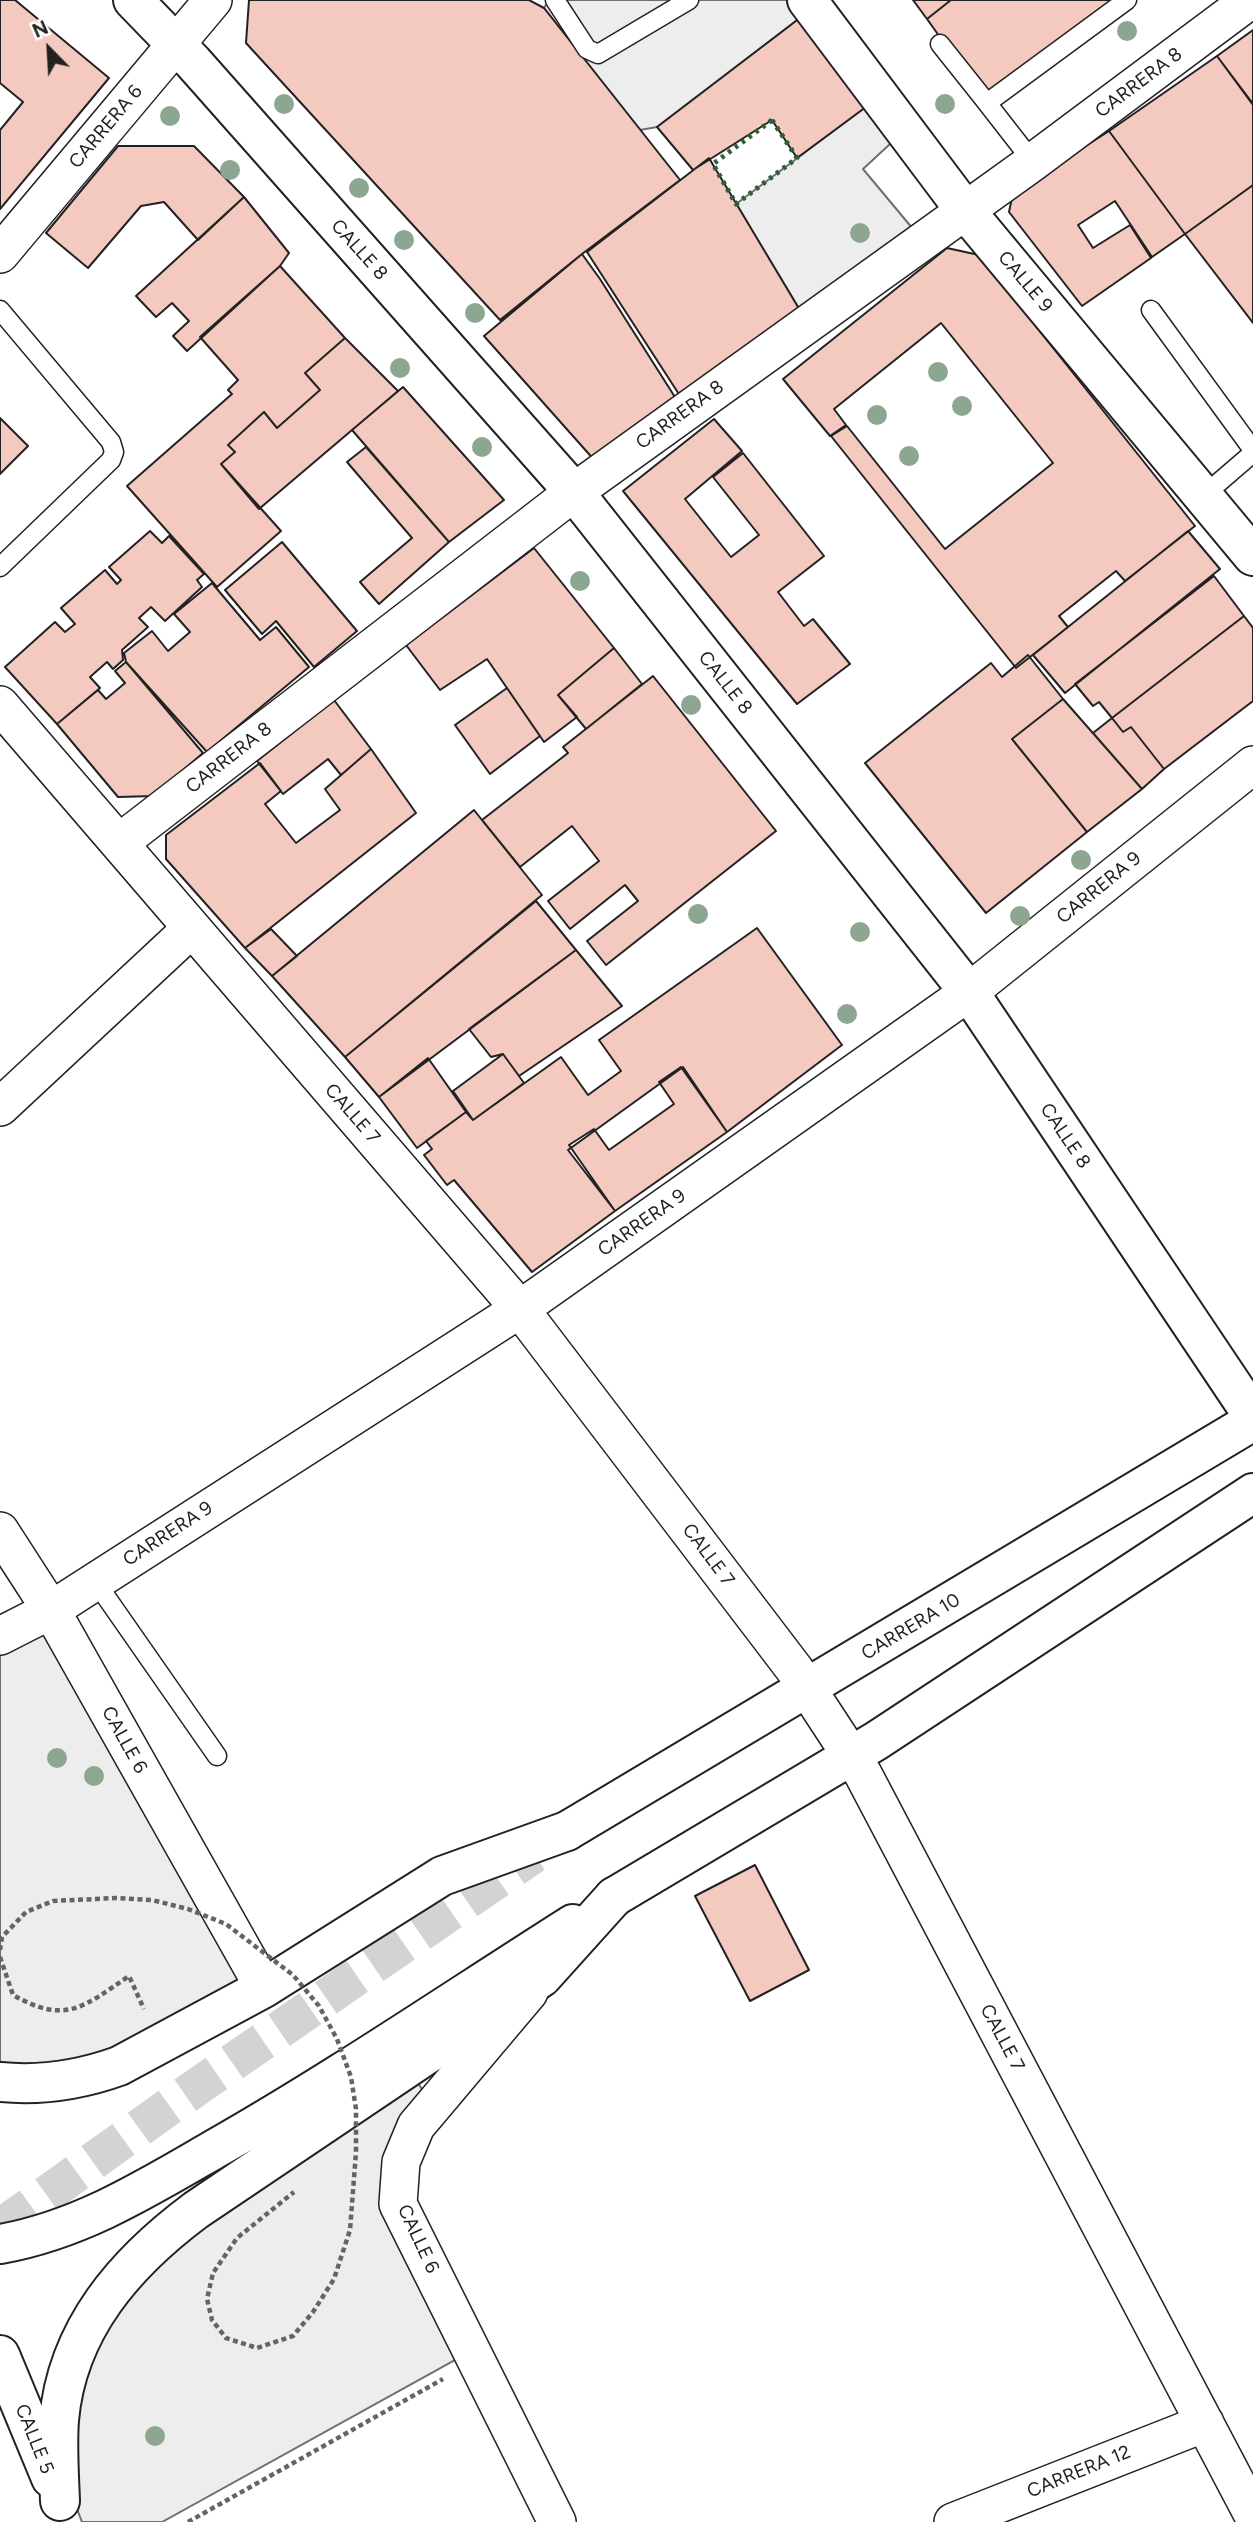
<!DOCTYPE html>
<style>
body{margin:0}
#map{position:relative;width:1253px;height:2522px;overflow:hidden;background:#fff;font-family:Figtree,sans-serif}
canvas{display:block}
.north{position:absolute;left:14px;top:14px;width:70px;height:70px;-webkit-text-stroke:5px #fff;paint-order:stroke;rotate:336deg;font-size:19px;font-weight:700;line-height:28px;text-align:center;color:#222}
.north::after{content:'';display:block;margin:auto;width:24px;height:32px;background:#222;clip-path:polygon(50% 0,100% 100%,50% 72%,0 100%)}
</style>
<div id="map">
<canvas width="1253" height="2522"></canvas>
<div class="north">N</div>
</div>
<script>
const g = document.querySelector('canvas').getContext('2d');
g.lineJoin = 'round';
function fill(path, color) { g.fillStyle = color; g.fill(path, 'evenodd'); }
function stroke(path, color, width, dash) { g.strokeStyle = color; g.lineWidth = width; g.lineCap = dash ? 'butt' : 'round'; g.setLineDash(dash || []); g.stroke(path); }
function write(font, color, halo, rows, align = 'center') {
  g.font = font + ' Figtree,sans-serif'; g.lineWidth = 5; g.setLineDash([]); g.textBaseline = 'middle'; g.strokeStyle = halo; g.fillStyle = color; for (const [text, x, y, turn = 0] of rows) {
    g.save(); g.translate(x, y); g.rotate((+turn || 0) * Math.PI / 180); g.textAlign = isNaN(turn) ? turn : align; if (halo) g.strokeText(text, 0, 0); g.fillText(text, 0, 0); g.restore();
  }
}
const parking = new Path2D(`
 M549,0H807L813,8L657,127L640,130L544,8Z
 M879,97L903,132L863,169L918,235L804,317L736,204Z
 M51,1610L264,1988L162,2045L0,2082V1636Z
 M415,2078L426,2096L390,2158L462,2356L162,2522H82L72,2496L82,2361L151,2261Z`);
const building = new Path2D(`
 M0,0H15L109,78L0,209V130L23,102L0,83Z
 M249,0H529L544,8L680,180L582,254L500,320L246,43Z
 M913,0H951L927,19Z
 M951,0H1126L987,103L927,19Z
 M813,8L874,101L797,158L772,120L693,170L657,127Z
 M1253,30V104L1217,56Z
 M1217,56L1253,105V185L1185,234L1109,131Z
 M1109,131L1185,234L1152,257L1115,201L1078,225L1093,248L1130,225L1151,258L1082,306L1009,212L1013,193Z
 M118,146H194L244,197L198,240L164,202L141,206L88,268L46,233Z
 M709,158L804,317L684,402L587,252Z
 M1253,185V323L1185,234Z
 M244,197L289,253L280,266L187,351L173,336L189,321L172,303L156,317L136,296Z
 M947,248L979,255L1195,526L1125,581L1116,571L1059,616L1068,627L1016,668L831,436L847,426L945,549L1053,463L941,323L834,409L846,425L830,436L783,379Z
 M582,254L600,279L680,405L596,462L484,336Z
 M280,266L345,338L305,373L320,390L277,428L264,412L228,445L235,452L221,464L281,531L217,587L127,486L232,394L228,390L238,380L200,337Z
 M345,338L398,391L259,509L221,464L235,452L228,445L264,412L277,428L320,390L305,373Z
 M403,387L504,500L449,542L352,430Z
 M0,418L28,446L0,474Z
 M714,419L742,451L685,499L731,557L759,535L713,477L743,453L824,556L778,592L804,626L813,619L850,664L797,704L623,491Z
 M366,447L449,542L379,604L360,582L412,538L347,462Z
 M150,531L162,543L169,536L204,574L197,580L202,587L165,621L151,607L139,618L148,627L122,650L123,660L113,669L107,662L90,677L100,688L57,724L5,667L55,622L65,632L75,624L61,608L105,570L117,584L121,580L109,567Z
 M1188,531L1220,569L1065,693L1033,655Z
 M282,542L357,631L314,667L276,621L262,634L225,590Z
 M534,548L614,648L558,695L577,717L544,742L487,659L440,690L406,645Z
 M1214,576L1244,616L1112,718L1099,702L1093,706L1075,684Z
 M212,583L260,640L276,627L309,667L207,752L126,662L124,653L152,631L168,651L190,632L174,614Z
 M1244,616L1253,628V701L1164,769L1131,727L1123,732L1112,718Z
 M614,648L642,684L586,729L558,695Z
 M1028,655L1063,699L1012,739L1087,832L986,913L865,763L991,663L1002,677Z
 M126,662L203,753L153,796L118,797L57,724L98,690L106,699L125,683L115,671Z
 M653,676L776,831L606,965L587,941L638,901L625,885L570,929L548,901L599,861L572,826L520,867L482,820L568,753L563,747Z
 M507,688L540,736L490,774L455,725Z
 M1063,699L1142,789L1087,832L1012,739Z
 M334,700L371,749L341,775L328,759L283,794L257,761Z
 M1112,718L1123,732L1131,727L1164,769L1142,789L1093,733Z
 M371,749L416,813L245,948L166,859V835L260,763L281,791L265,804L296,843L340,810L325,789Z
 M474,810L542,895L345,1057L272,976Z
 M536,901L576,950L379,1097L345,1057Z
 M757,928L842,1045L727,1132L683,1067L568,1150L615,1211L532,1272L454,1180L447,1185L424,1155L432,1149L426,1141L466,1112L473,1120L561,1057L588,1095L621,1071L599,1040Z
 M271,929L297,956L272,976L245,948Z
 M576,950L622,1006L519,1076L503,1054L491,1057L469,1029Z
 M503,1054L524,1083L473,1120L453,1091Z
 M428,1058L466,1112L417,1148L379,1097Z
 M681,1067L727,1132L615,1211L569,1145L594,1129L609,1150L674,1104L659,1082Z
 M755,1865L809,1970L750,2001L695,1896Z`);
const primaryTunnel = new Path2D(`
 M0,2228L181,2098L534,1854`);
const path = new Path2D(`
 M0,1957L13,1995C66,2025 83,2007 129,1976L144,2009
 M188,2522L443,2379`);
const lane = new Path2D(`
 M555,0L587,49L598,54L689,0
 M940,44L987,103L1127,0
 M987,103L1033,162
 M0,310L111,442L114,452L111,460L0,567
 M1151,310L1253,450
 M1203,496L1253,453
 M95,1581L217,1756`);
const street = new Path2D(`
 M0,254L213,0
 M0,705L520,1309L795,1670L863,1774L1253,2515
 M119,843L574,492L1033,162L1250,0
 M0,1107L192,928
 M0,1531L51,1610L264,1988
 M0,1636L51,1610L520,1309L969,992L1253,765
 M529,1992L416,2126L401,2162L398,2204L557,2522
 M953,2522L1205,2423`);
const secondary = new Path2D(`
 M133,0L193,62L574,492L969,992L1253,1416
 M807,0L964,209L1253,556
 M567,1831L1253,1421
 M614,1897L876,1741L1253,1493`);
const primary = new Path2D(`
 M0,2082C41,2086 80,2080 119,2066L264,1988L442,1876L567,1831
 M0,2244C79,2230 144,2190 213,2150C336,2080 453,2000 573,1924
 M0,2355L51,2478
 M60,2501C59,2474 57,2447 59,2420C67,2329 125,2263 196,2210L542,1977L614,1897`);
const pathBridge = new Path2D(`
 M0,1950L2,1937L26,1912L53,1901L115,1898L152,1900L188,1909L226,1924L293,1975L319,2006L337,2039L351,2077L356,2109V2152L350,2230L334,2279L313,2312L293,2336L257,2348L226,2338L212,2320L207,2299L213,2273L237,2238L294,2192`);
const hedge = new Path2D(`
 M772,120L797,158L736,204L713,164Z`);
const trees = [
 [1127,31],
 [284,104],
 [945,104],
 [170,116],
 [230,170],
 [359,188],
 [860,233],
 [404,240],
 [475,313],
 [400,368],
 [938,372],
 [962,406],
 [877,415],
 [482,447],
 [909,456],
 [580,581],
 [691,705],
 [1081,860],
 [698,914],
 [1020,916],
 [860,932],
 [847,1014],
 [57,1758],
 [94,1776],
 [155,2436]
];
const streetNames = [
 ["CARRERA 8",1139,83,-37],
 ["CARRERA 6",106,127,-50],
 ["CALLE 8",359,250,48],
 ["CALLE 9",1025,282,50],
 ["CARRERA 8",680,415,-36],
 ["CALLE 8",725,683,52],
 ["CARRERA 8",229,758,-38],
 ["CARRERA 9",1099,888,-39],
 ["CALLE 7",352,1114,49],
 ["CALLE 8",1065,1136,56],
 ["CARRERA 9",642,1223,-35],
 ["CARRERA 9",168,1534,-33],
 ["CALLE 7",708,1555,53],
 ["CARRERA 10",911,1627,-31],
 ["CALLE 6",124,1740,61],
 ["CALLE 7",1002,2038,62],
 ["CALLE 6",418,2239,65],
 ["CALLE 5",34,2439,68],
 ["CARRERA 12",1079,2472,-22]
];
fill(parking, '#ededed');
stroke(parking, '#6f6f6f', 2);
fill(building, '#f3c9c0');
stroke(building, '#222', 2);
stroke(primaryTunnel, '#d3d3d3', 38, [38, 19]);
stroke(lane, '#222', 21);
stroke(street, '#222', 40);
stroke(secondary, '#222', 42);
stroke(primary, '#222', 42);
stroke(path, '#646464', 4.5, [5, 3.5]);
stroke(lane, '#fff', 18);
stroke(street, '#fff', 37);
stroke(secondary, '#fff', 38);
stroke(primary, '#fff', 38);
stroke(pathBridge, '#646464', 4.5, [5, 3.5]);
stroke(hedge, '#2f5e38', 5, [3.5, 5]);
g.fillStyle = '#8da692';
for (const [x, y] of trees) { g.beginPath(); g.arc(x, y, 10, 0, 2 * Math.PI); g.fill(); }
write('19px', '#222', '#fff', streetNames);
</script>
